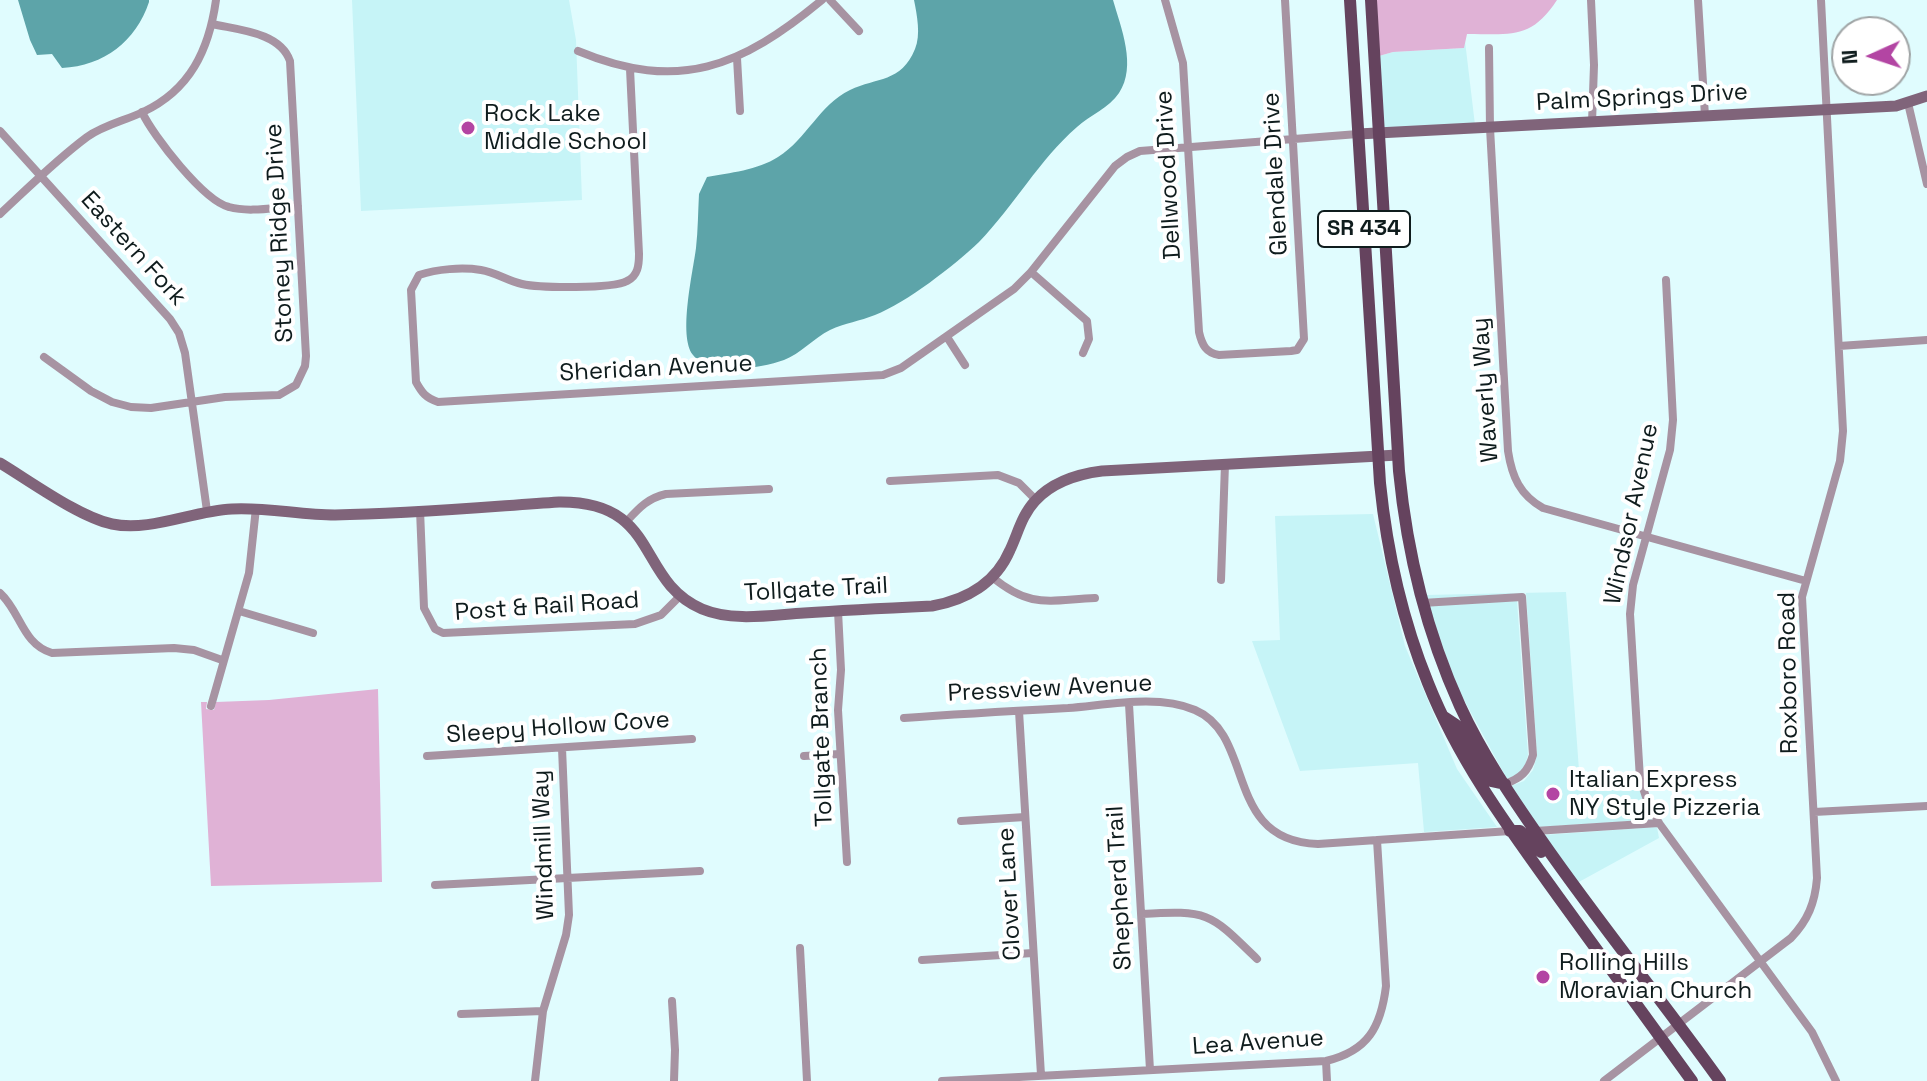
<!DOCTYPE html>
<style>
body{margin:0}
#map{position:relative;width:1927px;height:1081px;overflow:hidden;background:#e0fcfe;font-family:"Space Grotesk",sans-serif}
canvas{display:block}
.north{position:absolute;left:1831px;top:16px;width:80px;height:80px;box-sizing:border-box;background:#fff;border:2px solid #9fa4a5;border-radius:50%;rotate:267deg;font-size:22px;font-weight:700;line-height:32px;text-align:center;color:#0f1c1d}
.north::after{content:'';display:block;margin:auto;width:28px;height:36px;background:#b345a3;clip-path:polygon(50% 0,100% 100%,50% 72%,0 100%)}
</style>
<div id="map">
<canvas width="1927" height="1081"></canvas>
<div class="north">N</div>
</div>
<script>
const g = document.querySelector('canvas').getContext('2d');
g.lineJoin = 'round';
function fill(path, color) { g.fillStyle = color; g.fill(path, 'evenodd'); }
function stroke(path, color, width, dash) { g.strokeStyle = color; g.lineWidth = width; g.lineCap = dash ? 'butt' : 'round'; g.setLineDash(dash || []); g.stroke(path); }
function write(font, color, halo, rows, align = 'center') {
  g.font = font + ' "Space Grotesk",sans-serif'; g.lineWidth = 8; g.setLineDash([]); g.textBaseline = 'middle'; g.strokeStyle = halo; g.fillStyle = color; for (const [text, x, y, turn = 0] of rows) {
    g.save(); g.translate(x, y); g.rotate((+turn || 0) * Math.PI / 180); g.textAlign = isNaN(turn) ? turn : align; if (halo) g.strokeText(text, 0, 0); g.fillText(text, 0, 0); g.restore();
  }
}
const built = new Path2D(`
 M352,0H569L576,40L582,200L361,211Z
 M1465,41L1475,125L1383,128L1379,56L1393,52L1464,48Z
 M1373,514L1405,646L1457,769L1497,827L1424,832L1418,763L1300,771L1252,641L1280,640L1275,516Z
 M1566,592L1580,784H1637L1652,820L1538,827L1511,786L1524,781L1533,770L1537,755L1526,593L1426,599L1425,595Z
 M1517,601L1528,755L1525,766L1517,775L1507,779L1458,689L1428,606Z
 M1657,827L1659,838L1577,883L1543,835Z`);
const green = new Path2D(`
 M1375,0H1557C1531,40 1510,34 1467,34L1464,48L1393,52L1379,56Z
 M378,689L382,882L211,886L201,702H207L206,709L214,710L216,702L269,700Z`);
const water = new Path2D(`
 M18,0H149V2C136,41 104,66 62,68L52,54L37,55L30,40Z
 M914,0H1113C1121,28 1137,66 1119,93C1109,108 1090,115 1077,127C1039,160 1014,206 979,242C955,265 906,303 875,315C860,321 845,323 830,330C814,338 800,354 784,360C762,368 708,377 693,355C678,336 693,272 696,248C698,230 698,212 699,194L707,177C729,173 758,170 778,157C807,139 819,105 850,90C877,77 901,83 915,49C921,35 917,15 914,0Z`);
const street = new Path2D(`
 M830,0L859,31
 M1165,0L1183,63L1199,332C1202,345 1206,353 1219,355L1291,351L1297,350L1304,339L1285,0
 M1591,0L1594,65L1592,123
 M1698,0L1705,116
 M1489,48L1490,128L1508,451C1512,477 1520,495 1543,508L1806,581
 M578,51C679,93 741,67 822,0
 M737,58L740,111
 M630,69L639,254C639,265 638,276 627,281C612,289 540,288 522,284C508,281 495,272 481,270C462,267 437,269 419,275L411,290L416,382C422,393 426,398 438,402L883,375L901,368L1014,289L1031,272L1115,166L1127,157L1140,151L1358,134
 M1908,103L1927,184
 M142,112C153,136 204,201 229,207C250,213 276,207 298,206
 M0,131L170,319L179,333L185,353L207,511
 M0,214C28,188 56,160 87,137C104,125 124,121 143,112C190,90 209,50 216,0
 M1031,272L1087,321L1089,339L1083,353
 M1666,280L1673,420L1670,450L1633,585L1630,614L1640,779L1647,800L1659,823L1812,1032L1836,1081
 M947,337L965,365
 M1839,346L1927,340
 M44,357L91,391L112,402L131,407L151,408L225,397L279,395L296,385L305,366L306,356L290,61C280,32 238,30 212,24
 M890,481L998,475L1019,483L1036,500
 M420,510L424,608L435,629L443,633L635,624L661,615L680,596
 M627,521C639,508 648,498 666,494L769,489
 M992,577C1031,609 1048,600 1095,598
 M1221,580L1225,464
 M0,593C21,612 22,644 52,653L174,648L194,650L222,660
 M1422,603L1522,597L1533,755C1528,772 1521,778 1505,784
 M239,611L313,633
 M838,611L841,670L838,710L847,862
 M1129,704L1150,1070
 M211,706L249,573L256,508
 M1019,711L1041,1075
 M904,718C959,714 1013,711 1068,708C1107,705 1158,694 1195,710C1256,736 1223,841 1318,844L1510,831
 M427,756L692,739
 M804,756L840,754
 M1814,812L1927,806
 M961,821L1025,817
 M1535,831L1659,823
 M435,885L700,871
 M1142,914C1209,910 1210,913 1257,959
 M800,948L807,1081
 M922,960L1033,953
 M672,1001L675,1050L674,1081
 M461,1014L543,1011
 M1326,1061L1327,1081
 M535,1081L543,1011L566,935L569,915L562,748
 M942,1081L1326,1061C1368,1051 1381,1027 1386,986L1377,840
 M1604,1081L1791,938C1808,920 1815,903 1817,878L1802,597L1840,461L1843,431L1821,0`);
const secondary = new Path2D(`
 M1358,134L1896,106L1927,96
 M0,463C30,481 79,517 112,524C150,532 192,511 232,509C266,507 300,515 335,515C409,514 485,507 559,502C661,501 635,580 702,609C733,622 771,615 804,613C847,610 889,608 932,606C966,600 996,583 1010,550C1018,533 1022,515 1035,501C1053,481 1078,474 1102,471L1398,455`);
const primary = new Path2D(`
 M1350,0L1380,483C1387,552 1402,619 1428,683C1459,761 1508,827 1557,895C1602,957 1647,1019 1692,1081
 M1371,0L1399,471C1407,553 1426,631 1460,706C1482,754 1512,798 1542,841C1599,923 1662,1000 1720,1081
 M1444,717L1456,725L1485,776L1491,781L1505,784
 M1510,831H1520L1541,852`);
const markers = [
 [468,128,8,"#b345a3"],
 [1553,794,8,"#b345a3"],
 [1543,977,8,"#b345a3"]
];
const shields = [
 [1364,229,92]
];
const shieldNames = [
 ["SR 434",1364,229]
];
const streetNames = [
 ["Palm Springs Drive",1642,98,-3],
 ["Glendale Drive",1276,174,-93],
 ["Dellwood Drive",1169,175,-93],
 ["Stoney Ridge Drive",280,233,-93],
 ["Eastern Fork",133,249,48],
 ["Sheridan Avenue",656,369,-3],
 ["Waverly Way",1486,390,-94],
 ["Windsor Avenue",1632,514,-78],
 ["Tollgate Trail",816,590,-3],
 ["Post & Rail Road",547,607,-4],
 ["Roxboro Road",1789,673,-91],
 ["Pressview Avenue",1050,689,-3],
 ["Sleepy Hollow Cove",558,728,-4],
 ["Tollgate Branch",822,737,-92],
 ["Windmill Way",544,845,-92],
 ["Shepherd Trail",1120,888,-93],
 ["Clover Lane",1010,894,-93],
 ["Lea Avenue",1258,1043,-4]
];
const poiNames = [
 ["Rock Lake",484,114],
 ["Middle School",484,142],
 ["Italian Express",1569,780],
 ["NY Style Pizzeria",1569,808],
 ["Rolling Hills",1559,963],
 ["Moravian Church",1559,991]
];
fill(built, '#c6f4f7');
fill(green, '#e0b2d6');
fill(water, '#5da4a9');
stroke(street, '#a793a2', 8);
stroke(secondary, '#80647a', 11);
stroke(primary, '#65435e', 12);
for (const [x, y, r, color] of markers) { const dot = new Path2D(); dot.arc(x, y, r, 0, 2 * Math.PI); g.fillStyle = color; g.fill(dot); stroke(dot, '#fff', 3); }
for (const [x, y, w] of shields) { const box = new Path2D(); box.roundRect(x - w / 2, y - 18, w, 36, 6); g.fillStyle = '#fff'; g.fill(box); stroke(box, '#0f1c1d', 2); }
write('bold 22px', '#0f1c1d', null, shieldNames);
write('24px', '#0f1c1d', '#fff', streetNames);
write('24px', '#0f1c1d', '#fff', poiNames, 'left');
</script>
